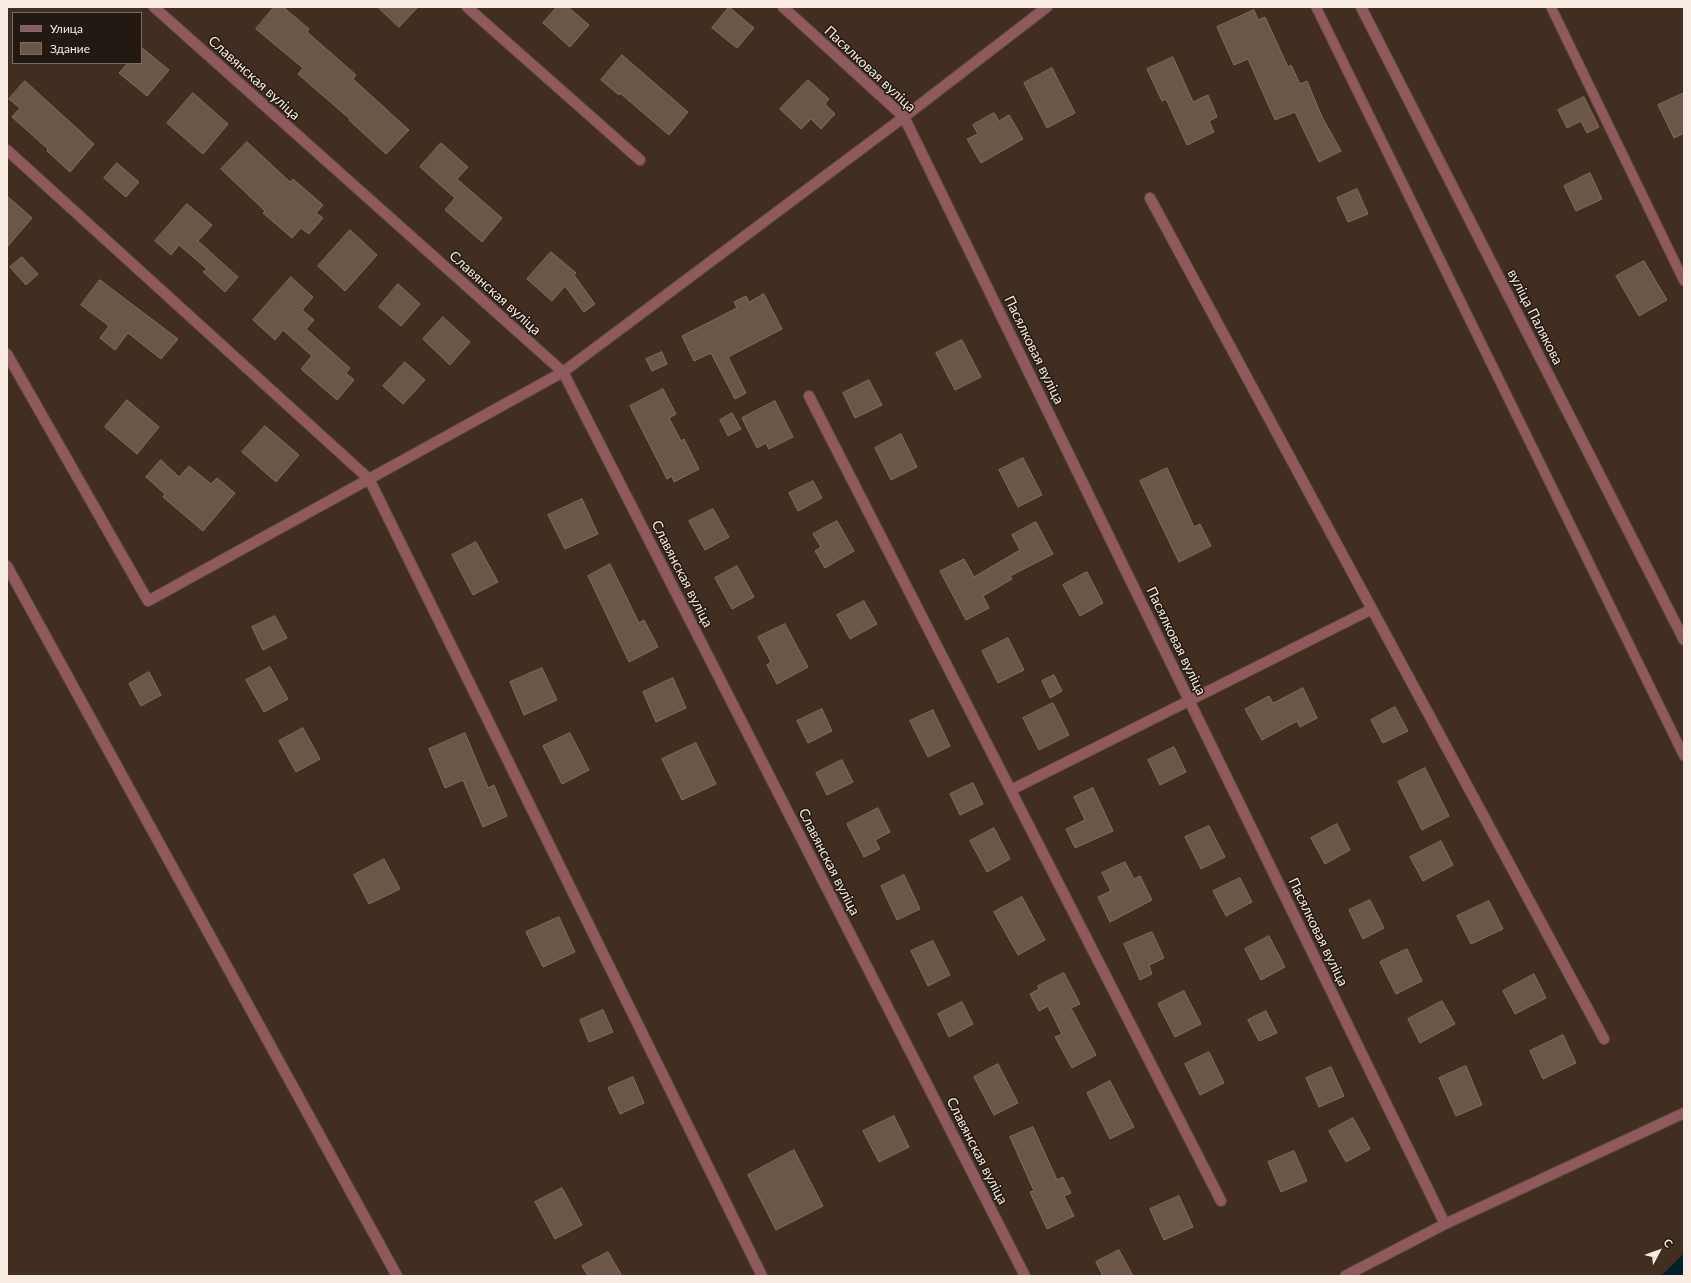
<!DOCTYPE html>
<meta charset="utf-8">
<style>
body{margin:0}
#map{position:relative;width:1691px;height:1283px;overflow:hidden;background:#422e20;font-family:Lato,sans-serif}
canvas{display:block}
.frame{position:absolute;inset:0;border:8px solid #f8ebe2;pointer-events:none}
.legend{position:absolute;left:12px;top:12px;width:130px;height:52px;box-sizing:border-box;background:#221912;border:1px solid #786d65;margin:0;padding:5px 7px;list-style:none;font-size:12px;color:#f8ebe2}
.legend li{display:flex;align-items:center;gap:8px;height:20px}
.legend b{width:20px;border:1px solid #786d65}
.north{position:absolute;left:1639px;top:1231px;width:40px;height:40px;-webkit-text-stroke:3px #221912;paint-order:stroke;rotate:49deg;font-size:11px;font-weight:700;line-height:16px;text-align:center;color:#f8ebe2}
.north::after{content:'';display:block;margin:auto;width:14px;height:18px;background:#f8ebe2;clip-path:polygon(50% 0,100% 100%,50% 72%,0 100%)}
</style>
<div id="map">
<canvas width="1691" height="1283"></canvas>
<div class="frame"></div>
<ul class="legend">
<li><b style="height:5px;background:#90595d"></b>Улица</li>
<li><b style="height:11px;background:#6c5647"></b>Здание</li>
</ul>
<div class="north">С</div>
</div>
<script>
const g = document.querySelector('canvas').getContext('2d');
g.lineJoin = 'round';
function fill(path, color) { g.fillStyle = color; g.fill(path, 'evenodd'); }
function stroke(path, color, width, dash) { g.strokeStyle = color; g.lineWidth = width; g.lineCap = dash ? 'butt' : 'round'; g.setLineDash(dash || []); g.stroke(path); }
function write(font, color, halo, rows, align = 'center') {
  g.font = font + ' Lato,sans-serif'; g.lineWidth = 3; g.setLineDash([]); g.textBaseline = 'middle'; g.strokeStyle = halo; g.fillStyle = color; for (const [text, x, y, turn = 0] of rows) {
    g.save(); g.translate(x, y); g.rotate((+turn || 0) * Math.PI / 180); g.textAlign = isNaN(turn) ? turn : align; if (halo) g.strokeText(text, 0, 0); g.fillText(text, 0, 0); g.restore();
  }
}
const water = new Path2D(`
 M1684,1253V1276H1661Z`);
const building = new Path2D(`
 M274,7H283L309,29L307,32L356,75L353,79L409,130L386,154L349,120L350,119L298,74L303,68L256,29Z
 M378,7H418L399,27Z
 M557,7H568L589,25L570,47L543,23Z
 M729,7L754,28L737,48L712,28Z
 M1254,10L1258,20L1265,17L1288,67L1291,65L1300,84L1307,81L1322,117L1341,151L1319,162L1295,112L1275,120L1248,59L1234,65L1217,27Z
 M141,47L169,70L147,96L119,73L128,63H141Z
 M622,55L688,112L669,135L620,93L619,95L601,80Z
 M1173,57L1193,102L1208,95L1217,117L1209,121L1214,132L1187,145L1166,99L1162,101L1147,69Z
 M1052,68L1075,113L1047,128L1024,83Z
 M808,80L829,99L825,104L835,114L821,129L811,119L801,129L780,109Z
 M25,81L94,144L70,172L47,151L48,149L12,117L20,108L9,99Z
 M193,93L228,124L203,154L167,123Z
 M1684,93V133L1674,138L1658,105Z
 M1584,97L1599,127L1587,133L1581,121L1567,128L1558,110Z
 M994,113L999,121L1009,115L1023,139L981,163L967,139L978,134L973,125Z
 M247,142L290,182L293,179L323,205L316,213L323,218L309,234L301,228L292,238L263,213L265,211L221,169Z
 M441,143L468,167L457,179L502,218L482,242L445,210L455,198L420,167Z
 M117,163L139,182L126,197L104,178Z
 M1590,173L1602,199L1576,211L1564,186Z
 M1357,189L1368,214L1348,222L1337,198Z
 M7,196L32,218L7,247Z
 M187,204L212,225L198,241L238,277L225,292L203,272L207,269L179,245L171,255L155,241Z
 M350,230L377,255L345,291L318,266Z
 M551,252L576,273L574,275L595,304L584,312L565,286L552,301L527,279Z
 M22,257L38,274L26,285L10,267Z
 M1644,261L1667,300L1639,316L1616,276Z
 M291,277L313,297L302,310L314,320L306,329L350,368L346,373L354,380L337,400L301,369L312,356L283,330L275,340L253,320Z
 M100,280L178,339L161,359L128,333L115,350L100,338L109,326L81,305Z
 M398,284L420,304L401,326L379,307Z
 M764,294L782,329L728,357L746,393L735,399L711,353L694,361L682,336L737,308L734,302L746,296L749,302Z
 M443,317L470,342L450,365L423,339Z
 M962,340L981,377L955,390L936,353Z
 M662,352L667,364L652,371L646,359Z
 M405,362L425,380L403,404L383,386Z
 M869,380L882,405L855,418L843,393Z
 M663,389L676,414L669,418L681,441L684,439L699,469L674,482L672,476L667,479L630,406Z
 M127,400L159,427L137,454L105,427Z
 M775,401L793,437L769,449L766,443L757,448L742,418Z
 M732,413L741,429L728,436L720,420Z
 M265,426L299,455L276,482L242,452Z
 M901,434L917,467L891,480L875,448Z
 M1023,458L1042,495L1018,507L999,470Z
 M161,460L179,477L189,466L211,484L217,478L235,493L203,531L163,497L165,494L146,477Z
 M1167,468L1194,527L1200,524L1211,546L1179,562L1140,481Z
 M813,481L822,498L798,511L789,493Z
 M582,499L598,534L565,549L548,515Z
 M713,509L729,537L705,550L689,521Z
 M837,521L854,551L825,568L815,551L821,547L813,534Z
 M1036,522L1053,554L1010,576L1012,579L983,596L989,608L966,620L940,571L964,559L974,577L1020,550L1012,535Z
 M476,542L498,582L473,595L452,555Z
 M610,564L639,623L644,620L658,647L629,662L588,576Z
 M737,566L754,597L732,609L715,578Z
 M1087,572L1103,603L1080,616L1063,585Z
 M864,601L877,624L850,639L837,615Z
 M275,616L287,638L263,650L252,627Z
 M785,624L808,667L777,684L767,665L771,662L758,637Z
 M1008,638L1024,670L998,683L982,651Z
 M270,667L288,699L264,712L246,680Z
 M542,668L557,700L524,715L510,682Z
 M149,672L161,695L141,706L129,684Z
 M1054,675L1062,691L1050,698L1042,681Z
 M673,678L686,708L656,722L643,692Z
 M1303,688L1317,718L1300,727L1297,721L1262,740L1245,709L1269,696L1273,703Z
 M1053,703L1069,735L1039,750L1023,718Z
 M1395,707L1408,731L1383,743L1371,720Z
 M822,709L832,731L808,743L797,721Z
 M933,710L950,746L928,757L910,721Z
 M303,728L320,759L296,772L279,741Z
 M465,733L488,788L494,785L507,816L483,827L463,780L445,788L429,749Z
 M570,733L589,770L562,784L543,746Z
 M696,743L716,784L682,800L662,759Z
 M1174,747L1186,772L1160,785L1148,760Z
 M842,760L853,782L827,795L816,773Z
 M1425,768L1449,816L1422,830L1398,782Z
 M973,783L983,804L960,815L950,794Z
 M1093,788L1113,831L1075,848L1066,829L1085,820L1074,797Z
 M878,808L890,832L875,840L880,849L864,857L847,824Z
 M1337,824L1350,850L1325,864L1311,838Z
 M1209,826L1225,857L1201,869L1185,837Z
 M994,828L1010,859L987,872L970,841Z
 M1441,841L1453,865L1423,881L1410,857Z
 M384,859L400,889L369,904L354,875Z
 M1125,862L1134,879L1140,876L1152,900L1110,922L1098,897L1111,891L1102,873Z
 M904,875L920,909L897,920L881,886Z
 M1240,878L1252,902L1226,916L1213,891Z
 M1022,897L1045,940L1018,955L994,912Z
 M1370,900L1384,928L1363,939L1349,910Z
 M1489,901L1503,929L1471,944L1457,916Z
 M559,917L575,952L543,967L526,932Z
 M1152,932L1164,958L1149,965L1152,974L1140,980L1124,944Z
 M1269,936L1285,967L1261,980L1245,949Z
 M933,941L950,975L928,986L911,951Z
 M1407,949L1422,981L1396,994L1380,962Z
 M1064,973L1080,1004L1071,1008L1096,1055L1072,1068L1055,1037L1062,1034L1048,1006L1039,1011L1030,994L1039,989L1038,986Z
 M1534,974L1546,998L1515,1014L1503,991Z
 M1184,991L1201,1024L1175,1037L1158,1004Z
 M1442,1001L1455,1024L1420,1043L1408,1019Z
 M962,1002L973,1024L949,1037L938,1014Z
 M603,1010L613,1032L589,1042L580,1020Z
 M1266,1011L1277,1033L1259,1041L1248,1020Z
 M1563,1035L1576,1063L1543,1079L1530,1051Z
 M1209,1052L1224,1083L1200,1095L1185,1064Z
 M998,1064L1018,1103L994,1115L974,1077Z
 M1466,1066L1482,1105L1456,1116L1439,1078Z
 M1331,1067L1344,1096L1319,1107L1306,1078Z
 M633,1077L644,1103L620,1114L608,1088Z
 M1110,1081L1134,1127L1110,1139L1087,1093Z
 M894,1116L909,1147L879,1162L863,1131Z
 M1353,1118L1370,1149L1346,1162L1329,1131Z
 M1033,1127L1057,1180L1063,1177L1071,1193L1064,1196L1074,1216L1047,1229L1030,1192L1034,1191L1010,1137Z
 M794,1150L823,1206L776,1230L748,1175Z
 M1294,1151L1307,1181L1281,1192L1268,1162Z
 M562,1188L582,1225L555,1239L535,1202Z
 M1179,1196L1193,1227L1164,1240L1150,1209Z
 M1119,1250L1133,1276H1103L1096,1262Z
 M608,1252L622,1276H588L582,1266Z`);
const service = new Path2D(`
 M1316,7L1684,756
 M1551,7L1684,281`);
const minor = new Path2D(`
 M154,7L563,372L1025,1276
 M467,7L640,160
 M783,7L904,117L1445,1224L1345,1276
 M1361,7L1684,640
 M7,150L369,479L762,1276
 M1150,198L1604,1039
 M7,354L148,601L563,372L904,117L1047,7
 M809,396L1221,1201
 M1011,790L1372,609
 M1445,1224L1684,1113`);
const tertiary = new Path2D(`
 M7,566L397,1276`);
const streetNames = [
 ["Пасялковая вуліца",870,69,43],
 ["Славянская вуліца",254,78,42],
 ["Славянская вуліца",495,293,42],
 ["вуліца Палякова",1535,317,63],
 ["Пасялковая вуліца",1034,350,64],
 ["Славянская вуліца",682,574,63],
 ["Пасялковая вуліца",1176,641,64],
 ["Славянская вуліца",829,862,63],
 ["Пасялковая вуліца",1318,932,64],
 ["Славянская вуліца",977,1151,63]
];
fill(water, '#01202a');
fill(building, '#6c5647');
stroke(building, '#846d5d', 1);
stroke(service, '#5f4c3f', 11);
stroke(minor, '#5f4c3f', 12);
stroke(tertiary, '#5f4c3f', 12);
stroke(service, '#90595d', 9);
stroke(minor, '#90595d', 10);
stroke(tertiary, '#90595d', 10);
write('14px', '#f8ebe2', '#221912', streetNames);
</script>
